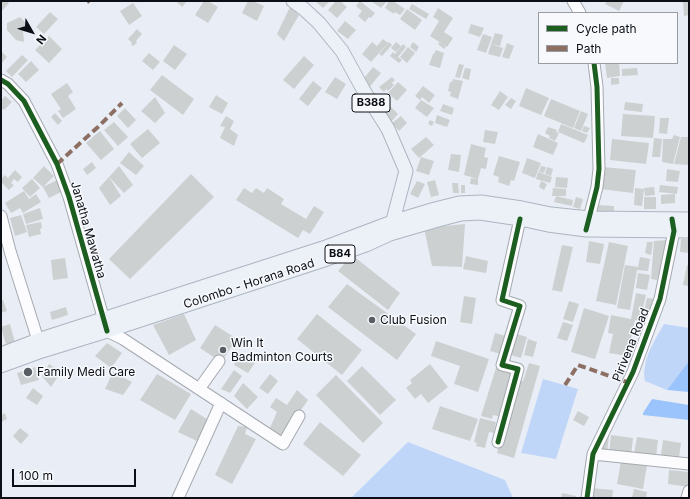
<!DOCTYPE html>
<style>
body{margin:0}
#map{position:relative;width:690px;height:499px;overflow:hidden;background:#e9eef6;font-family:Inter,sans-serif}
canvas{display:block}
.frame{position:absolute;inset:0;border:2px solid #0c1016;pointer-events:none}
.legend{position:absolute;left:538px;top:12px;width:140px;height:52px;box-sizing:border-box;background:#f7f9fd;border:1px solid #999ca1;margin:0;padding:5px 7px;list-style:none;font-size:12px;color:#0c1016}
.legend li{display:flex;align-items:center;gap:8px;height:20px}
.legend b{width:20px;border:1px solid #999ca1}
.north{position:absolute;left:12px;top:12px;width:40px;height:40px;-webkit-text-stroke:3px #f7f9fd;paint-order:stroke;rotate:129deg;font-size:11px;font-weight:700;line-height:16px;text-align:center;color:#0c1016}
.north::after{content:'';display:block;margin:auto;width:14px;height:18px;background:#0c1016;clip-path:polygon(50% 0,100% 100%,50% 72%,0 100%)}
.scale{position:absolute;left:12px;top:469px;width:124px;height:18px;box-sizing:border-box;border:2px solid #0c1016;border-top:0;padding-left:5px;font-size:12px;line-height:14px;white-space:nowrap;color:#0c1016;-webkit-text-stroke:3px #f7f9fd;paint-order:stroke}
</style>
<div id="map">
<canvas width="690" height="499"></canvas>
<div class="frame"></div>
<ul class="legend">
<li><b style="height:5px;background:#1b5e20"></b>Cycle path</li>
<li><b style="height:5px;background:#8d6e63"></b>Path</li>
</ul>
<div class="north">N</div>
<div class="scale">100 m</div>
</div>
<script>
const g = document.querySelector('canvas').getContext('2d');
g.lineJoin = 'round';
function fill(path, color) { g.fillStyle = color; g.fill(path, 'evenodd'); }
function stroke(path, color, width, dash) { g.strokeStyle = color; g.lineWidth = width; g.lineCap = dash ? 'butt' : 'round'; g.setLineDash(dash || []); g.stroke(path); }
function write(font, color, halo, rows, align = 'center') {
  g.font = font + ' Inter,sans-serif'; g.lineWidth = 3; g.setLineDash([]); g.textBaseline = 'middle'; g.strokeStyle = halo; g.fillStyle = color; for (const [text, x, y, turn = 0] of rows) {
    g.save(); g.translate(x, y); g.rotate((+turn || 0) * Math.PI / 180); g.textAlign = isNaN(turn) ? turn : align; if (halo) g.strokeText(text, 0, 0); g.fillText(text, 0, 0); g.restore();
  }
}
const green = new Path2D(`
 M664,324L689,328V361L667,390L645,381C641,362 654,341 664,324Z
 M543,379L578,389L556,459L521,453Z
 M408,442L505,480L513,498H351Z`);
const water = new Path2D(`
 M689,361V392L667,390Z
 M652,399L689,405V420L643,415V413Z`);
const building = new Path2D(`
 M1,1H6L9,3L1,12Z
 M176,1H187L182,7Z
 M204,1H208L218,7L208,23L195,15Z
 M248,1H252L264,6L257,21L242,13Z
 M315,1H330L323,8Z
 M336,1H340L347,7L337,18L328,10Z
 M360,1L375,13L371,18L369,17L365,22L358,16L362,11L356,6Z
 M371,1H387L381,8Z
 M389,1H393L405,9L400,15L395,12L394,14L385,8Z
 M607,1H624L619,11L605,4Z
 M683,2H689V15L684,16Z
 M133,3L142,16L129,25L120,11Z
 M412,4L429,14L426,19L409,9Z
 M290,7L299,15L284,41L277,34Z
 M438,8L453,18L444,32L453,38L447,47L430,36L439,21L433,17Z
 M407,9L422,20L415,30L400,19Z
 M50,12L58,19L44,34L36,27Z
 M20,17L30,27L25,32L23,31L24,42L16,40L7,30V23Z
 M345,21L356,30L348,39L337,31Z
 M471,24L484,28L480,37L468,33Z
 M137,29L142,34L136,41L137,43L133,46L131,45L132,43L128,39Z
 M495,33L503,35L500,46L491,44Z
 M483,34L492,37L486,53L477,50Z
 M49,36L62,49L49,63L35,50Z
 M383,39L388,43L371,62L362,54L372,42L377,46Z
 M389,42L392,45L382,56L379,54Z
 M396,42L401,46L396,52L391,48Z
 M413,42L419,47L416,52L410,47Z
 M440,42L446,47L444,49L438,44Z
 M507,43L514,46L509,59L502,57Z
 M403,44L406,47L398,57L402,60L399,63L390,56L393,52L395,54Z
 M491,44L503,48L500,57L488,54Z
 M174,45L187,54L175,70L163,61Z
 M408,47L415,53L407,63L400,57Z
 M436,50L444,53L440,68L429,65L433,54H434Z
 M1,51L7,57L1,64Z
 M149,53L160,62L153,70L142,61Z
 M22,55L28,60L12,77L6,71Z
 M304,56L314,65L294,89L283,80Z
 M31,61L39,70L26,82L18,74Z
 M605,63H619L620,76L607,78Z
 M459,64L464,65L460,78L455,77Z
 M373,67L381,73L369,88L361,82Z
 M465,68L471,69L469,80L462,78Z
 M637,68L638,75L622,76V69Z
 M162,75L194,99L183,115L150,90Z
 M335,77L346,84L337,99L325,92Z
 M392,77L395,80L392,83L394,85L388,91L386,89L384,92L379,87Z
 M611,78H619V84L611,85Z
 M453,79L463,81L458,99L450,96L451,92L448,91L450,82H452Z
 M313,81L322,88L308,106L299,99Z
 M398,82L407,90L397,101L388,93Z
 M67,83L73,92L68,96L76,109L63,118L58,111L61,109L51,94Z
 M423,86L435,95L429,103L422,97L420,100L415,96Z
 M526,88L549,98L541,115L519,106Z
 M500,91L508,97L499,110L491,105Z
 M375,93L380,97L375,103L369,99Z
 M216,95L228,103L222,114L209,107Z
 M5,96L12,102L4,110L1,108V101Z
 M155,97L165,113L155,123L141,111Z
 M382,97L387,103L381,110L375,105Z
 M511,98L516,101L511,109L505,105Z
 M551,99L580,111L573,128L544,116Z
 M421,100L434,108L427,117L415,108Z
 M625,102L643,104L642,112L624,110Z
 M388,104L398,114L391,122L380,112Z
 M443,104L454,108L452,115L440,111Z
 M125,108L136,120L128,128L117,116Z
 M581,111L588,114L581,131L574,128Z
 M55,113L62,121L58,125L51,117Z
 M623,114L655,116L653,138L621,136Z
 M437,115L450,120L447,127L435,123Z
 M226,116L234,121L230,129L238,135L234,146L220,138L225,127L220,126Z
 M401,116L407,123L399,131L392,123Z
 M660,118H669L667,134L659,133Z
 M430,120L434,122L432,126L428,124Z
 M114,122L128,137L118,146L104,130Z
 M561,124L588,135L584,143L558,132Z
 M584,126L590,128L587,133L582,131Z
 M548,127L557,130L556,132L559,133L555,141L549,138L550,136L545,133Z
 M148,129L160,143L142,158L130,144Z
 M485,130L498,132L495,144L483,142Z
 M100,131L114,149L101,160L86,143Z
 M538,134L558,143L553,155L533,147Z
 M674,135L680,137L673,164L662,162L663,139H672Z
 M426,137L434,145L419,158L411,149Z
 M681,137H689V165L674,164Z
 M654,138L662,139L660,157H652Z
 M612,139L649,143L646,164L610,160Z
 M471,144L486,148L484,157L488,158L486,169L481,168L478,179L464,175Z
 M129,152L144,166L136,175L120,163Z
 M451,154L461,155L459,172L448,170Z
 M499,156L520,162L514,181L511,180L509,186L498,182L499,177L493,175Z
 M421,157L434,161L429,175L416,171Z
 M527,158L541,163L535,178L522,173Z
 M92,162L96,168L87,175L83,169Z
 M44,166L54,176L43,187L33,178Z
 M119,166L133,185L124,193L109,177Z
 M541,166L546,167L544,173L539,172Z
 M547,167L553,169L551,176L545,174Z
 M602,167L636,170L633,193L600,189Z
 M667,169L680,171L678,182L666,181Z
 M15,170L22,177L18,182L14,179L11,183L14,185L9,190L1,182V179L5,175L8,178Z
 M538,172L552,177L550,183L536,179Z
 M191,174L214,197L130,279L109,259Z
 M109,177L121,196L110,205L99,188Z
 M556,177L568,178L567,188L555,187Z
 M471,178L478,179V185L470,184Z
 M32,179L40,188L30,197L22,188Z
 M57,180L63,191L49,198L43,187Z
 M435,180L439,195L431,197L427,182Z
 M417,181L425,184L418,198L410,194Z
 M541,181L547,184L544,190L539,187Z
 M452,183H458L459,193H453Z
 M461,185H465V193H461Z
 M660,185L678,187L677,194L659,192Z
 M654,187L655,195L645,196L644,188Z
 M244,188L252,193L256,188L264,193L267,188L284,199L281,204L306,219L314,206L324,212L310,234L303,230L298,238L236,200Z
 M553,188L566,189V196H552Z
 M635,188L644,189L642,206L634,205Z
 M24,191L29,199L36,194L41,202L23,213L20,208L11,213L5,203Z
 M675,194V203L661,204V195Z
 M556,196L573,200L572,206L554,202Z
 M576,197L583,199L580,209L573,207Z
 M644,197H656V209H644Z
 M597,205L614,206V212H596Z
 M40,208L43,219L26,224L23,214Z
 M21,215L27,232L15,236L10,218Z
 M41,222L42,228L40,229L41,234L29,237L26,225Z
 M465,224L462,267L432,266L424,228Z
 M681,239H689V253L680,252Z
 M668,240L657,280L651,279L654,241Z
 M589,241L604,244L600,264L586,262Z
 M609,242L628,246L616,305L596,301Z
 M647,242H653L651,255L645,253Z
 M562,245L573,247L562,292L552,290Z
 M352,255L400,293L388,310L338,271Z
 M466,256L488,261L486,273L463,269Z
 M640,257L650,259L648,271L637,270L630,310L617,308L625,265L638,267Z
 M65,258L68,278L53,280L51,260Z
 M687,265H689V286L683,285Z
 M638,273L650,275L647,290L636,288Z
 M347,284L416,334L397,360L328,307Z
 M636,293L646,295L640,321L635,320L627,356L609,353L613,334L608,333L611,315L631,319Z
 M464,296L476,298L472,324L460,322Z
 M647,298L655,299L652,313L644,311Z
 M1,300H3L7,311L1,313Z
 M569,301L579,304L573,322L563,319Z
 M66,307L68,315L52,320L50,312Z
 M584,308L609,316L595,359L571,352Z
 M184,314L196,340L169,355L153,325Z
 M317,314L362,350L342,375L297,339Z
 M563,322L573,325L567,341L557,338Z
 M10,324L16,346L7,348L1,327Z
 M215,325L237,339L221,362L200,348Z
 M495,333L506,336L501,354L490,351Z
 M517,334L527,337L521,358L511,355Z
 M528,339L537,342L533,357L524,355Z
 M436,341L489,359L478,392L454,384L460,366L431,356Z
 M107,343L122,353L111,368L95,356Z
 M238,354L255,363L248,373L234,365Z
 M529,363L540,366L514,458L497,453L518,380L523,381Z
 M49,364L61,372L51,387L42,376Z
 M430,364L448,387L428,403L421,394L415,399L406,388L412,383L410,380Z
 M362,366L396,400L380,415L347,381Z
 M35,367L39,380L21,385L17,373Z
 M496,368L514,374L501,417L493,415L492,419L481,416Z
 M234,370L242,376L230,393L221,389Z
 M113,372L132,382L123,395L105,389Z
 M157,374L191,394L175,420L140,400Z
 M270,374L278,381L268,394L259,388Z
 M336,375L383,423L363,443L316,395Z
 M243,383L258,397L247,409L234,396Z
 M33,388L43,396L37,405L26,398Z
 M297,390L308,400L283,436L270,428L277,412L270,407L276,398L287,405Z
 M440,406L478,419L470,441L432,429Z
 M191,409L210,421L199,442L178,432Z
 M578,411L589,417L584,426L573,420Z
 M5,413L7,419L1,422V415Z
 M480,418L496,422L494,433L489,432L485,448L476,446L477,443L474,442Z
 M320,422L361,455L343,476L303,444Z
 M238,426L247,427L245,434L256,439L232,484L215,475Z
 M20,428L29,435L21,444L13,436Z
 M604,435L609,436L607,453L596,452Z
 M611,435L633,438L631,456L609,454Z
 M637,437L658,440L656,457L634,454Z
 M663,440L681,443L679,458L661,455Z
 M621,461L647,465L643,489L617,484Z
 M669,470L689,472V487L668,484Z
 M590,488L613,490L612,498H589Z
 M634,489L647,492L646,498H632Z
 M562,493L576,496L575,498H561Z`);
const minor = new Path2D(`
 M573,1L580,13
 M1,80L8,84L24,101L57,164L69,197L107,331L123,339L283,444L299,416
 M1,216L10,251L38,340
 M587,226L597,187L599,169L597,87L594,63
 M199,389L219,361
 M498,442L518,369L502,365L520,306L502,300L520,219
 M593,454L689,464
 M178,498L221,403
 M587,498L593,454L633,372L660,299L674,231L673,223
 M687,498L689,491`);
const major = new Path2D(`
 M293,1L304,9L319,23L342,51L364,91L388,129L406,171L391,228
 M1,354L38,340L323,248L392,222L435,209L459,203L481,202L522,208L551,214L589,218L689,219
 M1,366L42,351L107,331L327,259L366,245L390,234L438,220L461,214L480,213L520,219L548,225L586,230L689,231`);
const quiet = new Path2D(`
 M87,2L89,1
 M57,164L98,127L122,103
 M565,385L578,365L627,382`);
const cycleway = new Path2D(`
 M1,80L8,84L24,101L57,164L69,197L107,331
 M586,230L597,187L599,169L597,87L594,63
 M498,442L518,369L502,365L520,306L502,300L520,219
 M587,498L593,454L633,372L660,299L674,231L672,219`);
const markers = [
 [372,320,4,"#595e64"],
 [223,350,4,"#595e64"],
 [28,372,5,"#595e64"]
];
const shields = [
 [371,103,38],
 [340,254,30]
];
const shieldNames = [
 ["B388",371,103],
 ["B84",340,254]
];
const streetNames = [
 ["Janatha Mawatha",88,230,74],
 ["Colombo - Horana Road",249,284,-18],
 ["Pirivena Road",631,345,-68]
];
const poiNames = [
 ["Club Fusion",380,320],
 ["Win It",231,343],
 ["Badminton Courts",231,357],
 ["Family Medi Care",37,372]
];
fill(green, '#c0d6f8');
fill(water, '#9bc3fc');
fill(building, '#cdd0d0');
stroke(minor, '#a4a9b0', 13);
stroke(major, '#acb5c1', 15);
stroke(minor, '#fcfcfe', 11);
stroke(major, '#ecf1f7', 13);
stroke(quiet, '#8d6e63', 4, [8, 4]);
stroke(cycleway, '#1b5e20', 5);
for (const [x, y, r, color] of markers) { const dot = new Path2D(); dot.arc(x, y, r, 0, 2 * Math.PI); g.fillStyle = color; g.fill(dot); stroke(dot, '#f7f9fd', 1.5); }
for (const [x, y, w] of shields) { const box = new Path2D(); box.roundRect(x - w / 2, y - 9, w, 18, 3); g.fillStyle = '#f7f9fd'; g.fill(box); stroke(box, '#0c1016', 1); }
write('bold 11px', '#0c1016', null, shieldNames);
write('12px', '#0c1016', '#f7f9fd', streetNames);
write('12px', '#0c1016', '#f7f9fd', poiNames, 'left');
</script>
